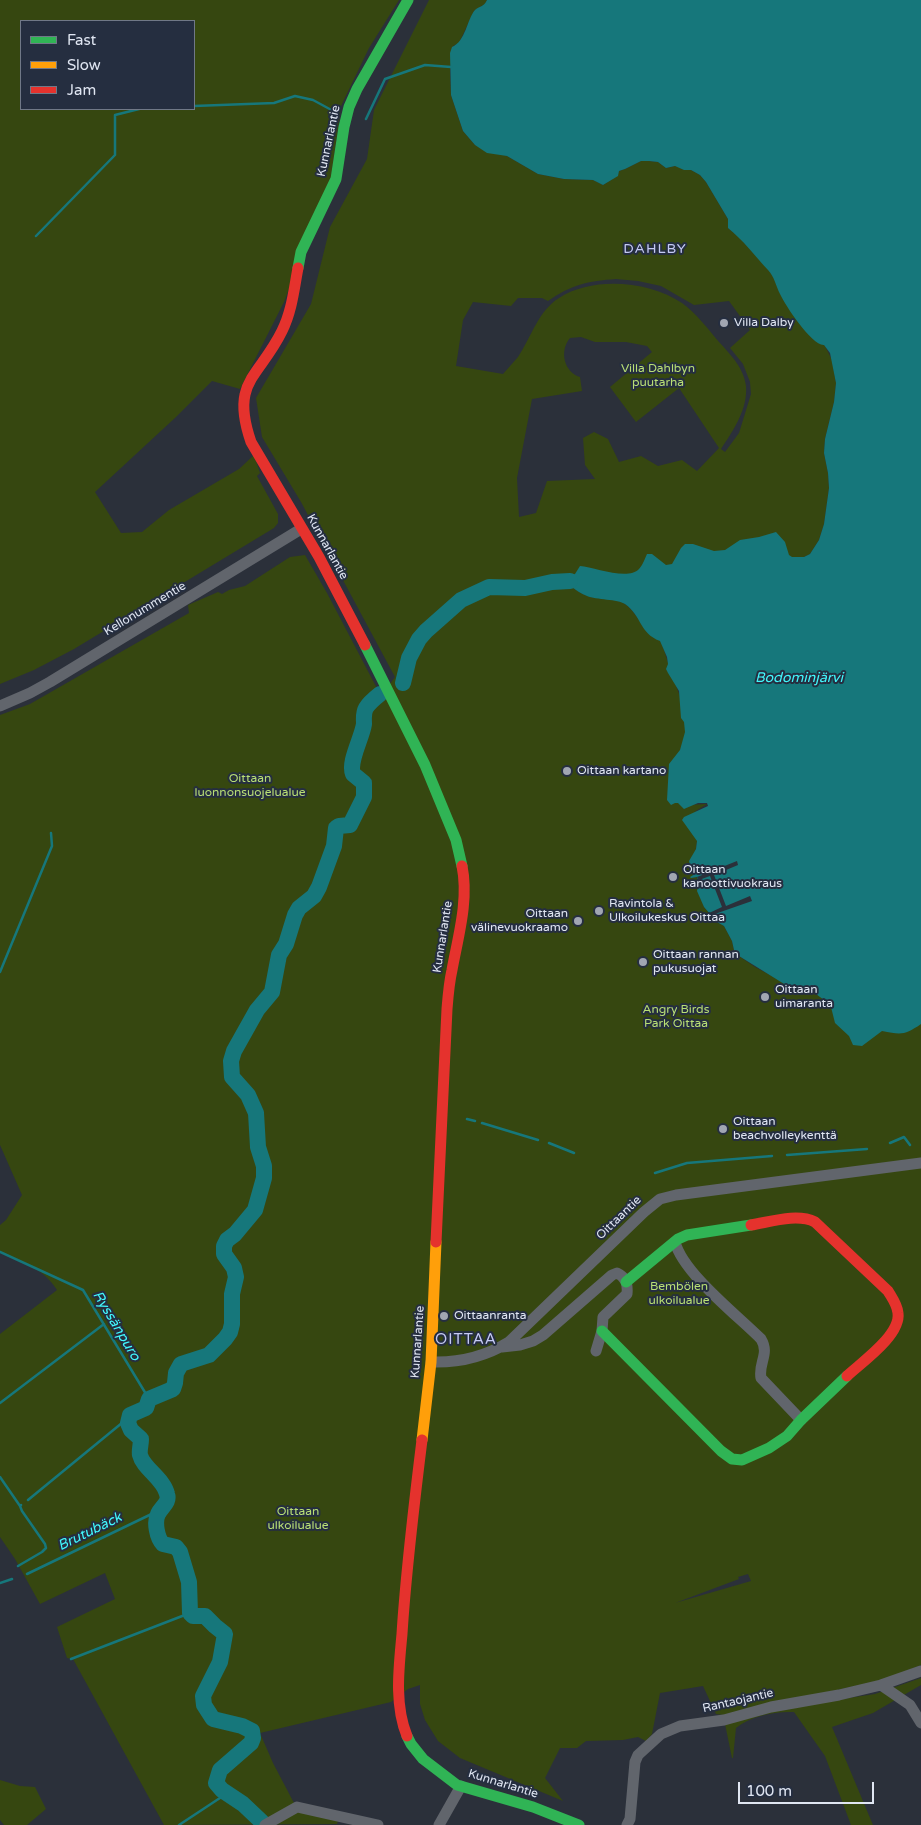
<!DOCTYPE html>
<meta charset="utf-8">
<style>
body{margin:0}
#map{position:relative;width:921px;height:1825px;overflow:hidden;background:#2b303a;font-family:"Varela Round",sans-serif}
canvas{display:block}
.legend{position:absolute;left:20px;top:20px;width:175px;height:90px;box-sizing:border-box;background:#252e40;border:1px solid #707887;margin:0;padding:6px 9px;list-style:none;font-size:15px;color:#e0e6f2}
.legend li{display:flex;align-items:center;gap:10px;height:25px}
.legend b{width:25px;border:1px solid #707887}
.scale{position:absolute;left:738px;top:1782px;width:136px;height:22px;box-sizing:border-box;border:2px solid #e0e6f2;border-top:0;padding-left:6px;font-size:15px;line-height:18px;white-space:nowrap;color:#e0e6f2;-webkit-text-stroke:4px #252e40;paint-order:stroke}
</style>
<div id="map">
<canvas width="921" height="1825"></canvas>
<ul class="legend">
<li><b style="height:6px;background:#30b455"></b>Fast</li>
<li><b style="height:6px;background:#ff9f0a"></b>Slow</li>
<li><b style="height:6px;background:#e5322d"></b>Jam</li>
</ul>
<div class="scale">100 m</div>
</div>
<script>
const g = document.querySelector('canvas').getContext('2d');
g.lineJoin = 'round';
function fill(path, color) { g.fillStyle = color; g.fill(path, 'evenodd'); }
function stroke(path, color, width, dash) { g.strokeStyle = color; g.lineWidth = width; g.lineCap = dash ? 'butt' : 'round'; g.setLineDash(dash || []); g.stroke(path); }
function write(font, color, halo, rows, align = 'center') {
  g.font = font + ' "Varela Round",sans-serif'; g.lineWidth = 4; g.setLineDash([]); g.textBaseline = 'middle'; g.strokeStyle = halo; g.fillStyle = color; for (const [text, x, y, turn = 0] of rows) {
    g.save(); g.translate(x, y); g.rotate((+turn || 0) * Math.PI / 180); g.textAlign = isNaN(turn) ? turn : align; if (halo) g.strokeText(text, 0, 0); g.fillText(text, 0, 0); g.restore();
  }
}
const green = new Path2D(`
 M0,0H399L369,48L341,106L331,177L284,302L240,389L212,381L176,417L95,492L121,533L142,532L169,510L239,469L254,455L260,473L257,476L278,514V523L274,528L74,649L34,670L0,684ZM21,21H194V109H21Z
 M429,0H487L485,4L474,11L459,43L453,46L450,72L451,95L463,131L475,145L507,156L538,174L564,179L593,180L603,185L617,176L619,171L625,169L641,161H649L658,162L666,168L675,166L691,170L700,175L706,182L728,219V228L739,237L768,269L825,346L832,360L836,383L834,402L825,439L824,453L828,473L829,488L824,524L819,540L810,554L804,557H792L752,574L570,576V585C576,590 583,595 591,597C601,599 616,597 625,604C639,614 644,635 660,640C666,653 668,665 673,678C676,686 679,692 681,701L705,715L685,805L707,804L694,812L702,810L692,873H695L696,874L691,878L697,877L704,907L717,922L724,926L732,941L734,950L739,956L755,967L798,990L921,1021V1665L887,1679L724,1715L716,1714L703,1686L660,1693L652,1734L646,1741L638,1737L623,1740L586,1741L577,1748H560L545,1778L563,1801L460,1758L438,1741L425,1720L420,1704V1685L408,1689L391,1702L260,1733L273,1763L294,1803L339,1818L337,1824L164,1825L73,1659L67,1658L57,1627L115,1599L105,1573L40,1604L15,1559L0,1537V1334L57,1290C44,1269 22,1261 0,1252V1225L6,1220L22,1195L0,1145V715L30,704L189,613L188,605L218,592L222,594L229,590L245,586L290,557L305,555L327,593L381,696L395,677L301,502L262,437L256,398L311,304L330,227L367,159L374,110ZM616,279L638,281L661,286L694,305L729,301L750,330L730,348L743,364L750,382L751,394L739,433L725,452L721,449C733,431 748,409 746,386C744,368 730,354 719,342C708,329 696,313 682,303C649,281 593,276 559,298C538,311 531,338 518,357C513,363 508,368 503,374L456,366L463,320L473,302L511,306L518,298H542L548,301C571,285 588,281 616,279ZM581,337L595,342H626L647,346L652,352L610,387L636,422L679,388L719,448L697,471L682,460L658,466L641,456L619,462L608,439L594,432L583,438L585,465L595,479L547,481L536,513L519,517L517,478L532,399L582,391L580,377C564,372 559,351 570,338ZM748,1574L751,1581L675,1603L739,1579L738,1577Z
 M921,1678V1685L873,1713L832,1727L873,1825H851L825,1756L794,1712C775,1711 750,1716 736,1728L733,1758H732L725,1724L764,1711L875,1694Z
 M0,1780L20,1786L35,1787L46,1809L27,1825H4L0,1820Z`);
const water = new Path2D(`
 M487,0H921V1024C905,1035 902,1035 882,1031L862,1046L853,1045L849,1036L835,1023L831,1007L828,1003L816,994L789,987L739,956L734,950L732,941L724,926L717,922L704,907L697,891L699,882L697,877L691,878L690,877L695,874V873H692L689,861L696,849L697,841L682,820L684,817L708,806L707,803H698L684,809L678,803H675L671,805L667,800L669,764L680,750L685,732L684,722L681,718L679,691L668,673L666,669L668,664L667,657L660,641C639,633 642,616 625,604C618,599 596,600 587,596C581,594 575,589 570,586V576L575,574L580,566C594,567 628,581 639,569C643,565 645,558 647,554H652L666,565L672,564L681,548L685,544H693L714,551L725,550L740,540L759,537L776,532L785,542L789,555L792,557H804L810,554L819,540L824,524L829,488L828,473L824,453L825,439L834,402L836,383L830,353L824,345C812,346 785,305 780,294C776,286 774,276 768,270C755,256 743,240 728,228V219L706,182L700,175L691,170H684L675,166L666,168L658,162L649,161H641L625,169L619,171L618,176L603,185L593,180L564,179L538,174L507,156L487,153L475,145L463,131L451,95L450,53L452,47C466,41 467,19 475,10C479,6 484,7 487,0Z`);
const pier = new Path2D(`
 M737,861L738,865L714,875L726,906L750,896L752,901L709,916L707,914L722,907L710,876L699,880L697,877Z`);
const stream = new Path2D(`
 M194,106L274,103L295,96L313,100L337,113
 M366,119L385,79L425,65L451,67
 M36,236L115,155V115L139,109
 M0,972L52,846L51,833
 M467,1119L475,1121
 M482,1123L538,1140
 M549,1143L574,1153
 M890,1143L904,1137L910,1145
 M787,1155L867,1149
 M655,1173L687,1163L772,1156
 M0,1252L83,1290L149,1399
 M0,1403L104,1324
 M0,1477L20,1506
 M28,1500L128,1418
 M18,1566L42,1552L46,1548L45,1544L22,1511L20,1506L21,1505
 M27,1574L162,1509
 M0,1583L12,1579
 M71,1659L190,1613
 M179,1825L226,1794`);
const river = new Path2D(`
 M403,683L409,658L419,639L426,631L461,600L489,587L525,588L552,582L570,581
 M262,1822L243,1804L222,1790L216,1783L220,1770L251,1743L253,1738L252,1731L242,1726L213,1719L204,1705L203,1696L220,1662L225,1634L215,1626L205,1616H193L190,1613L189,1582L180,1552L176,1547L163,1544C157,1538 154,1522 158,1514C161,1507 170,1503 167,1494C164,1479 143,1468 140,1455C139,1450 141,1445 141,1439L131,1430L128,1423L130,1415L146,1408L149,1399L173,1389L175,1383L176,1373L181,1364L209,1355L225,1339L230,1332L232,1324V1294L236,1277L234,1268L224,1254V1246L227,1240L235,1234L255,1210L264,1178V1166L258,1147L256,1113L248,1095L232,1077L231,1061L234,1051L257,1010L272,992L279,955L286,944L295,915L299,908L314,896L319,887L334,846L336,828L339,826L350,825L364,797V783L353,774C348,762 362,738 364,724C364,719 363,713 366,708C369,703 375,698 380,694`);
const street = new Path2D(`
 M0,706L30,693L50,682L301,529
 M675,1242C683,1273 737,1315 761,1339C770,1354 758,1363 761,1378L801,1420
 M502,1347L520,1345L533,1341L543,1335L612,1275L617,1273C626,1277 628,1284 627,1294L603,1317L602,1331L596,1351
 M431,1362C458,1363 486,1356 509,1342L644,1212L660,1199L676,1195L921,1163
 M881,1685L910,1705L921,1723
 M265,1825L297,1807L378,1825
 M439,1825L461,1786
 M627,1825L630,1819L635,1762L638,1755L661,1734L680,1726L724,1720L771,1707L839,1695L881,1685L921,1671`);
const fast = new Path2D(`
 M298,268L301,252L336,179L344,127L349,107L357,89L408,0
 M365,645L425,765L456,840L462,866
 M626,1282L678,1239L687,1235L751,1225
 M602,1331L721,1451L732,1459L742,1460L769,1448L787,1436L801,1420L847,1376
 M407,1736L411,1744L423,1759L457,1785L533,1807L579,1825`);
const slow = new Path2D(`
 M422,1440L431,1362L436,1242`);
const jam = new Path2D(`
 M298,268C294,289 292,311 282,331C259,378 230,381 251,442L319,557L365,645
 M751,1225C770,1222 797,1213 815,1222L888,1291C892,1298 897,1304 898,1313C901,1335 862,1362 847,1376
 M436,1242L447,1009C448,996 449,983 452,970C458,937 469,900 462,866
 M407,1736C394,1704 399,1667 402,1634C406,1569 414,1505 422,1440`);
const markers = [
 [724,323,5,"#a1a6b2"],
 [567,771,5,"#a1a6b2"],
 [673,877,5,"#a1a6b2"],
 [599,911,5,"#a1a6b2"],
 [578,921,5,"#a1a6b2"],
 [643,962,5,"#a1a6b2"],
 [765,997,5,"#a1a6b2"],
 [723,1129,5,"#a1a6b2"],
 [444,1316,5,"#a1a6b2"]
];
const streetNames = [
 ["Kunnarlantie",329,141,-78],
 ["Kunnarlantie",327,547,61],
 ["Kellonummentie",145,609,-31],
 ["Kunnarlantie",443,937,-81],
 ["Oittaantie",619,1218,-44],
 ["Kunnarlantie",418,1342,-86],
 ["Rantaojantie",738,1701,-13],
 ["Kunnarlantie",503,1784,17]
];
const poiNames = [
 ["Villa Dalby",734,323],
 ["Oittaan kartano",577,771],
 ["Oittaan",683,870],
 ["kanoottivuokraus",683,884],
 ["Ravintola &",609,904],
 ["Ulkoilukeskus Oittaa",609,918],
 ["Oittaan",568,914,"right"],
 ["välinevuokraamo",568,928,"right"],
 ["Oittaan rannan",653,955],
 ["pukusuojat",653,969],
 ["Oittaan",775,990],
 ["uimaranta",775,1004],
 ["Oittaan",733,1122],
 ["beachvolleykenttä",733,1136],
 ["Oittaanranta",454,1316]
];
const parkNames = [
 ["Villa Dahlbyn",658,369],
 ["puutarha",658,383],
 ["Oittaan",250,779],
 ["luonnonsuojelualue",250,793],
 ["Angry Birds",676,1010],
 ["Park Oittaa",676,1024],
 ["Bembölen",679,1287],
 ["ulkoilualue",679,1301],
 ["Oittaan",298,1512],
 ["ulkoilualue",298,1526]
];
const neighbourhoodNames = [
 ["DAHLBY",655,249]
];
const waterNames = [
 ["Bodominjärvi",799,678],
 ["Ryssänpuro",116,1326,59],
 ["Brutubäck",90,1532,-26]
];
const quarterNames = [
 ["OITTAA",466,1340]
];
fill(green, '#364710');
fill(water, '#16777b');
fill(pier, '#2b303a');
stroke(stream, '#16777b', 2.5);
stroke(river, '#16777b', 16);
stroke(street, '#61656c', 11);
stroke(fast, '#30b455', 11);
stroke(slow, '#ff9f0a', 11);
stroke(jam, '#e5322d', 11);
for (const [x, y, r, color] of markers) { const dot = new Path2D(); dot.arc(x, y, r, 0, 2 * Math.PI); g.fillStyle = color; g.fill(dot); stroke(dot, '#252e40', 2); }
write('12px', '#e0e6f2', '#252e40', streetNames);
write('12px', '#e0e6f2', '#252e40', poiNames, 'left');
write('12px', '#b9df75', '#252e40', parkNames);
g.letterSpacing = '1px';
write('14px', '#c4c9f4', '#252e40', neighbourhoodNames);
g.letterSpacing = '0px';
write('italic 14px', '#42f8fd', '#252e40', waterNames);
g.letterSpacing = '1px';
write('15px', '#c4c9f4', '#252e40', quarterNames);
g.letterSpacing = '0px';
</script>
